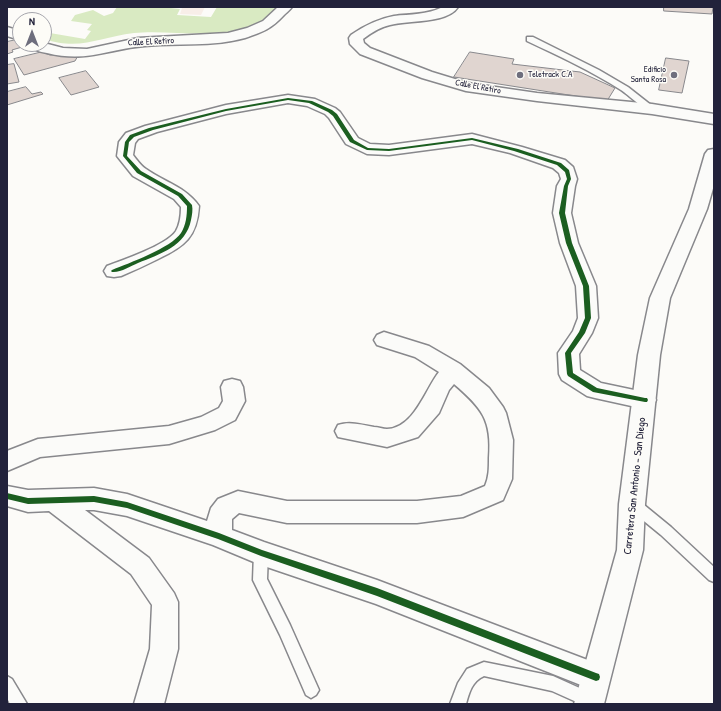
<!DOCTYPE html>
<style>
body{margin:0}
#map{position:relative;width:721px;height:711px;overflow:hidden;background:#fcfbf8;font-family:"Patrick Hand",sans-serif}
canvas{display:block}
.frame{position:absolute;inset:0;border:8px solid #22223b;pointer-events:none}
.north{position:absolute;left:12px;top:12px;width:40px;height:40px;box-sizing:border-box;background:#fdfcf7;border:1px solid #a5a5ac;border-radius:50%;rotate:0deg;font-size:11px;font-weight:700;line-height:16px;text-align:center;color:#22223b}
.north::after{content:'';display:block;margin:auto;width:14px;height:18px;background:#6e6e7d;clip-path:polygon(50% 0,100% 100%,50% 72%,0 100%)}
</style>
<div id="map">
<canvas width="721" height="711"></canvas>
<div class="frame"></div>
<div class="north">N</div>
</div>
<script>
const g = document.querySelector('canvas').getContext('2d');
g.lineJoin = 'round';
function fill(path, color) { g.fillStyle = color; g.fill(path, 'evenodd'); }
function stroke(path, color, width, dash) { g.strokeStyle = color; g.lineWidth = width; g.lineCap = dash ? 'butt' : 'round'; g.setLineDash(dash || []); g.stroke(path); }
function write(font, color, halo, rows, align = 'center') {
  g.font = font + ' "Patrick Hand",sans-serif'; g.lineWidth = 3; g.setLineDash([]); g.textBaseline = 'middle'; g.strokeStyle = halo; g.fillStyle = color; for (const [text, x, y, turn = 0] of rows) {
    g.save(); g.translate(x, y); g.rotate((+turn || 0) * Math.PI / 180); g.textAlign = isNaN(turn) ? turn : align; if (halo) g.strokeText(text, 0, 0); g.fillText(text, 0, 0); g.restore();
  }
}
const built = new Path2D(`
 M171,7H205L201,15L180,14L182,8Z`);
const green = new Path2D(`
 M117,7H162L180,9L177,15L211,17L217,7H277C272,12 267,18 261,22C229,42 171,29 134,33C99,37 81,51 44,39V32L85,39L91,31L87,30L92,24L71,21L75,15L93,10L104,16L113,13Z`);
const building = new Path2D(`
 M664,7H713L712,14L664,11Z
 M16,40L22,47L12,50L13,52L7,54V42Z
 M42,52L50,55L79,54L75,61L24,75L14,59Z
 M470,52L514,59L512,64L580,72L615,88L607,101L454,77Z
 M666,58L689,61L682,93L659,90Z
 M14,64L19,82L7,84V65Z
 M86,71L99,87L71,95L59,78Z
 M26,87L32,94L41,92L43,94L7,105V92Z`);
const service = new Path2D(`
 M527,37H533L599,70L628,87L656,109L655,111C646,113 629,95 621,90C591,71 559,56 527,41Z
 M633,498L638,500L671,527L714,567V582L709,580L661,535L628,508L627,504L628,500Z
 M261,547L266,549L268,553L267,579L290,625L319,690L316,695L311,698L306,695L280,635L253,580L254,553L256,549Z
 M484,662L553,676L595,695L598,700L596,704H581L552,691L484,676C472,681 469,693 466,704H450L458,683L467,669Z
 M7,676L12,679L27,704H10L7,698Z`);
const minor = new Path2D(`
 M278,7H292C290,10 287,12 284,15C271,29 263,32 245,38C213,47 179,43 145,46C108,49 87,63 47,53C40,52 32,50 28,44L44,43L63,48L87,49L138,38L228,33L247,28L263,21Z
 M443,7H458C447,24 408,20 390,25C380,27 371,33 363,39L364,43L370,48L432,72L468,83L537,93L652,104L714,114V124L652,114L537,101L466,91L422,78L360,54L350,44L349,38L351,35C364,26 378,19 394,16C410,14 427,15 443,7Z
 M7,27L20,31V40L7,36Z
 M288,95L315,99L335,108L340,112L358,138L370,144L389,145L472,134L522,147L565,160L573,167L577,179L575,186L571,213L578,243L596,286L598,318L592,333L579,354L580,370L601,383L653,394L656,400L653,406L645,409L595,398L587,396L562,380L559,374L558,353L573,331L578,318L576,286L560,243L553,213L557,186L561,179L559,173L553,168L510,153L472,144L389,155L367,154L346,144L329,118L325,114L307,106L288,103L226,114L157,132L138,139L135,143L133,155C137,160 141,166 146,169C164,182 186,187 199,206C197,237 185,246 158,259C146,265 133,271 121,276L114,277L107,276L104,271L107,266C123,260 167,245 176,231C180,224 181,215 181,207L174,199L133,176L117,156L119,142L126,133L145,126L226,105Z
 M384,332L429,346L460,364L489,388L503,407L506,413L513,440L512,479L503,500L463,517L417,523H287L239,513L232,519V530L264,542L377,580L606,667L610,677L606,687L596,691L376,604L261,565L213,545L127,516L94,510H85L149,558L174,593L178,602V649L164,704H134L150,649L152,605L131,574L49,511L28,512L7,506V486L28,490L94,488L127,494L207,521L211,508L218,499L238,491L287,501H417L461,496L485,486C489,477 489,468 489,458C492,420 482,408 454,384L449,390L439,413L418,437L387,447L338,437L335,431L338,425C350,421 362,425 374,427C378,427 383,429 387,429C414,428 425,390 439,372L415,357L377,345L374,340L377,335Z
 M232,379L240,381L243,387L245,401L235,420L215,430L169,444L40,457L7,471V451L38,439L169,426L201,417L219,408L223,401L221,387L224,381Z`);
const tertiary = new Path2D(`
 M714,149V185L707,209L670,298L660,355L645,504L643,550L604,704H574L617,550L619,504L638,355L650,298L689,209L705,154L708,150Z`);
const cycleway = new Path2D(`
 M288,98L312,101L332,110L337,114L354,140L368,148L389,149L472,138L518,149L561,163L569,170L571,179L568,186L565,213L572,243L589,286L591,318L585,333L571,353L573,373L597,388L645,398H647L648,400L647,402H645L593,392L568,376L567,374L565,353L579,332L585,318L583,286L566,243L559,213L564,186L567,179L565,172L557,165L514,151L472,140L389,151L367,150L350,142L333,116L328,112L309,103L288,100L226,111L153,130L134,137L129,142L127,156L141,171L182,194L192,205C193,210 192,215 191,220C186,246 160,254 138,263C131,266 120,273 112,272L111,271L112,270C129,263 171,248 181,233C186,225 187,216 187,206L178,196L137,173L123,156L125,142L130,135L149,128L226,109Z
 M7,493L28,498L94,496L127,502L219,533L262,550L377,588L596,673L599,674L600,677L599,680L596,681L377,596L261,556L218,539L127,508L94,502L28,504L7,499Z`);
const markers = [
 [520,75,4,"#6e6e7d"],
 [674,75,4,"#6e6e7d"]
];
const farStreetnames = [
 ["Calle El Retiro",151,42,-3],
 ["Calle El Retiro",478,87,11]
];
const farPoinames = [
 ["Edificio",666,70],
 ["Santa Rosa",666,80],
 ["Teletrack C.A",528,75,"left"]
];
const streetNames = [
 ["Carretera San Antonio - San Diego",635,486,-84]
];
fill(built, '#f8eee8');
fill(green, '#d9eac2');
fill(building, '#e0d5d0');
stroke(building, '#88888c', 1);
stroke(service, '#88888c', 3);
stroke(minor, '#88888c', 3);
stroke(tertiary, '#88888c', 3);
fill(service, '#fbfbf9');
fill(minor, '#fbfbf9');
fill(tertiary, '#fbfbf9');
fill(cycleway, '#1b5e20');
for (const [x, y, r, color] of markers) { const dot = new Path2D(); dot.arc(x, y, r, 0, 2 * Math.PI); g.fillStyle = color; g.fill(dot); stroke(dot, '#fdfcf7', 1.5); }
write('9px', '#22223b', '#fdfcf7', farStreetnames);
write('9px', '#22223b', '#fdfcf7', farPoinames, 'right');
write('11px', '#22223b', '#fdfcf7', streetNames);
</script>
